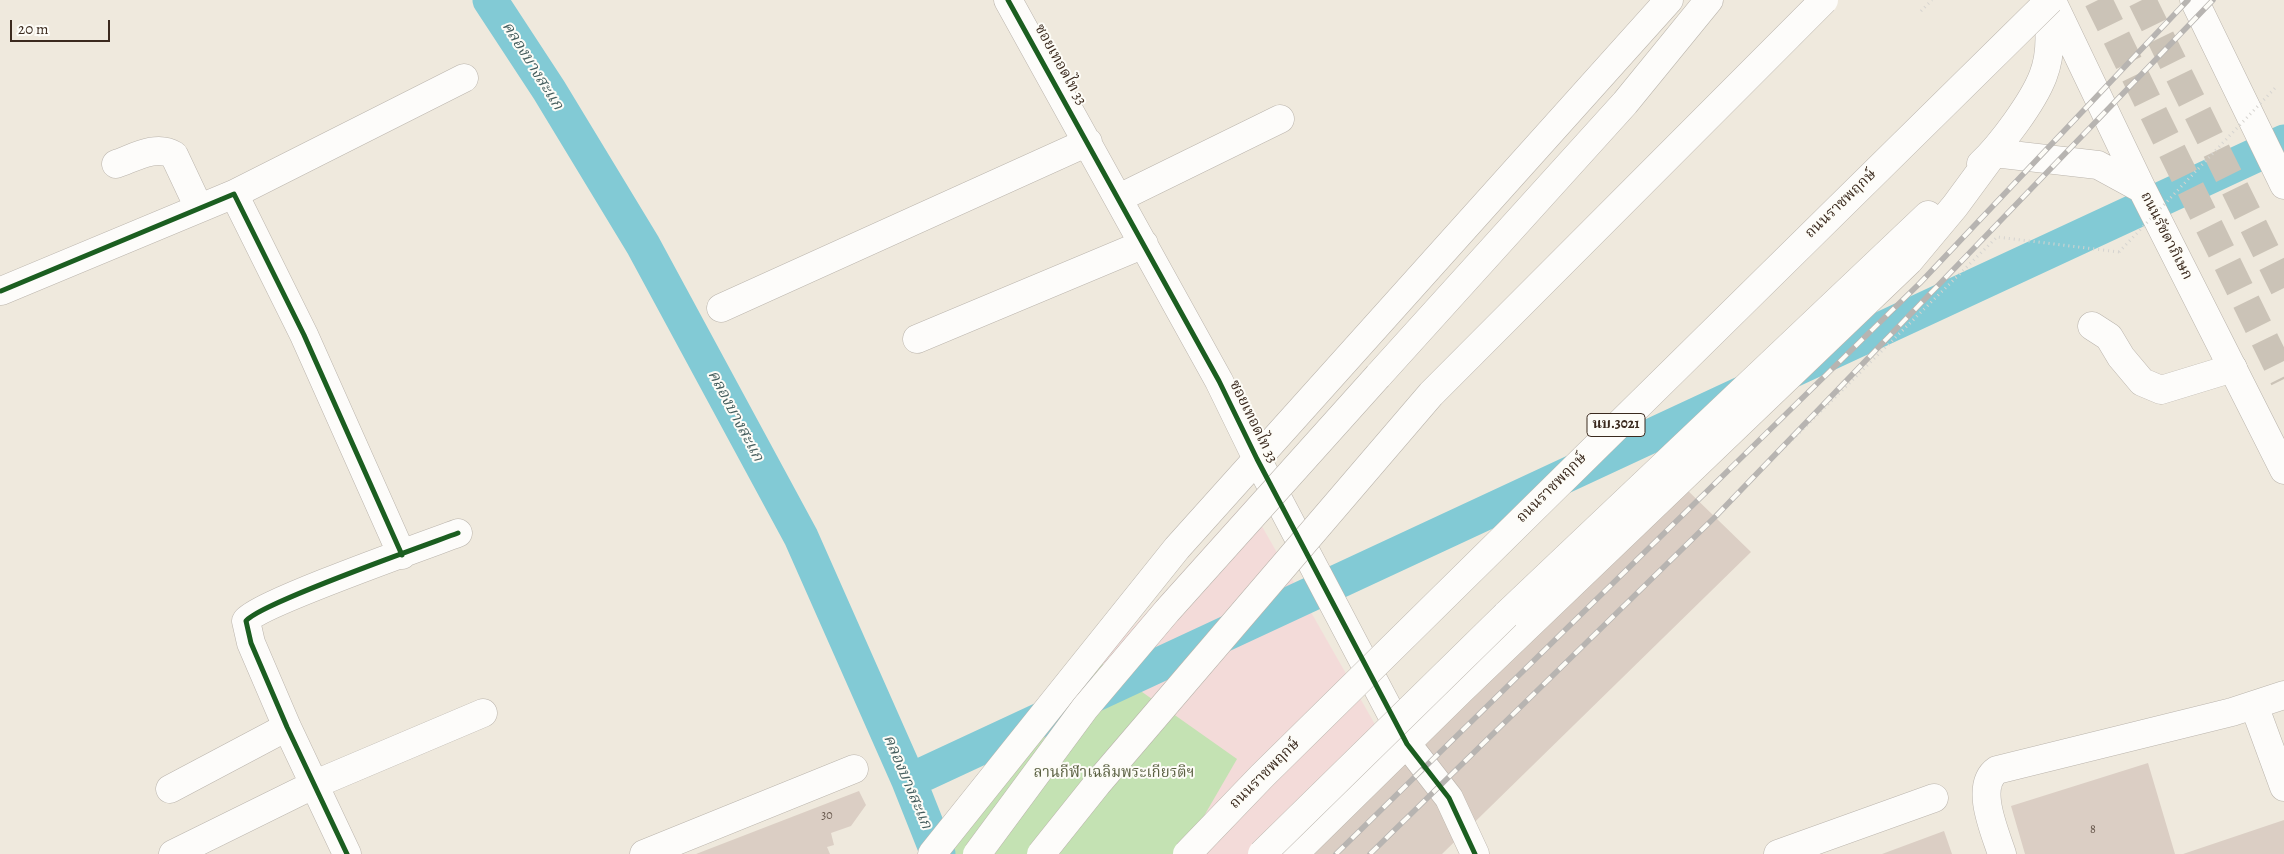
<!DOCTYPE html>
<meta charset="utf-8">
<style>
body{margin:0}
#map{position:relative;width:2284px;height:854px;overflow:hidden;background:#efe9dd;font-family:Alegreya,serif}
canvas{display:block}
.scale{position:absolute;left:10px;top:20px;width:100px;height:22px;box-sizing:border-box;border:2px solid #3b2a1e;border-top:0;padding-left:6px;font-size:15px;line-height:18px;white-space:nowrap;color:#3b2a1e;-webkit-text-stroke:4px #fdfcf7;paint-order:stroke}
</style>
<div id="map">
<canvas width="2284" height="854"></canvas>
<div class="scale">20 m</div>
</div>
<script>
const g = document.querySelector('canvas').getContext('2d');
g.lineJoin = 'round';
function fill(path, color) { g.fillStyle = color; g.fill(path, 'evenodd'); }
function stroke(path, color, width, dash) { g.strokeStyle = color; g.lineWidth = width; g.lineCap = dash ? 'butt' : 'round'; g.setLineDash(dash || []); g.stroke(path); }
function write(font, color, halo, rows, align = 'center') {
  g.font = font + ' Alegreya,"Noto Serif Thai",serif'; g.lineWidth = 4; g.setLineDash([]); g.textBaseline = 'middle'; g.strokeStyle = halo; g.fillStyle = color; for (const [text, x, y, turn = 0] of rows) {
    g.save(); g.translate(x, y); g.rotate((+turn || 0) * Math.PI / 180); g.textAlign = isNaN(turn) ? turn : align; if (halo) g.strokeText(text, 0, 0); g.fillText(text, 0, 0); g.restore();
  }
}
const built = new Path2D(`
 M1247,500L1389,749L1281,854H1182L1101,663Z`);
const green = new Path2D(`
 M1101,663L1237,759L1182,854H949Z`);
const canal = new Path2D(`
 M490,0L549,90L643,245L801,537L909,781L938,854
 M1793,370L2284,142
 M909,781L1741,394`);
const building = new Path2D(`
 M1681,484L1751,552L1442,854H1301Z
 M2148,763L2175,854H2025L2011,806Z
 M859,791L866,805L851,826L831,833L834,845L827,847L830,854H696Z
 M2284,820V854H2183Z
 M1944,831L1952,854H1882Z`);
const majorTunnel = new Path2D(`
 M2098,0L2284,379
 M2142,0L2284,288`);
const path = new Path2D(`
 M1921,11L1932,0
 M1714,517L1997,237L2119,252`);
const minor = new Path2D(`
 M1008,0L1219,381L1257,459L1407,744L1449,798L1475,854
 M116,164C134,158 156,144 174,155L199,208
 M234,194L464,78
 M1119,198L1280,119
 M1,291L234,194L304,335L402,555
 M721,308L1088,142
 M2092,326L2109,337L2121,357L2142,382L2161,390L2233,368
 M917,339L1144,244
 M2254,705L2284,787
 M170,789L287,727
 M173,854L313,785L483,713
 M347,854L287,727L251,643L246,621C258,604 426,545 458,533
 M644,854L854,769
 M1778,854L1934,798
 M2002,854C1995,832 1974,786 1997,770L2232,712L2284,695`);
const major = new Path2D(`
 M2194,0L2284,185
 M2052,1L2142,189L2284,470
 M1994,153L2098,165L2142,189
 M1981,164C2001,145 2033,102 2043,76C2052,53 2051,23 2044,0
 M1378,376L1625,103L1709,0
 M1506,615L1928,215
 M932,854L1177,548L1669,0
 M1294,854L1461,690L1909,261L1955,206L1994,153`);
const rail = new Path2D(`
 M1336,854L1920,283L2188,0
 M1370,854L1716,516L2213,0`);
const pathBridge = new Path2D(`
 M2119,252L2276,87`);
const majorBridge = new Path2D(`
 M977,854L1085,708L1167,611L1378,376
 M1041,854L1097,784L1431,394L1824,0
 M1187,854L1262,776L2050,0
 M1262,854L1506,615`);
const cycleway = new Path2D(`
 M1008,0L1219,381L1257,459L1407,744L1449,798L1475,854
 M1,291L234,194L304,335L402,555
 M347,854L287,727L251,643L246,621C258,604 426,545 458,533`);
const numberNames = [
 ["30",827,816],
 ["8",2093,830]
];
const shields = [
 [1616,425,58]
];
const shieldNames = [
 ["นบ.3021",1616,425]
];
const streetNames = [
 ["ซอยเทอดไท 33",1060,65,61],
 ["ถนนราชพฤกษ์",1841,204,-44],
 ["ถนนรัชดาภิเษก",2166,236,63],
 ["ซอยเทอดไท 33",1253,422,64],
 ["ถนนราชพฤกษ์",1552,488,-45],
 ["ถนนราชพฤกษ์",1265,774,-45]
];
const parkNames = [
 ["ลานกีฬาเฉลิมพระเกียรติฯ",1114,773]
];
const waterNames = [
 ["คลองบางสะแก",532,66,58],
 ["คลองบางสะแก",735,416,62],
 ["คลองบางสะแก",907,782,67]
];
fill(built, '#f3dbd9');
fill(green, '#c4e2b3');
stroke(canal, '#82cad5', 35);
fill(building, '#dbcec4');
stroke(majorTunnel, '#cbc3b7', 28, [28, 14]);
stroke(minor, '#bab4ac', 29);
stroke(major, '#bab4ac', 29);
stroke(path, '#d6d4d0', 3, [1, 4]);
stroke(minor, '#fdfcfa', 28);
stroke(major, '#fdfcfa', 28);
stroke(rail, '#b7b4b1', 5.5);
stroke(rail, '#fdfcf7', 4, [11]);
stroke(majorBridge, '#bab4ac', 29, []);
stroke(pathBridge, '#d6d4d0', 3, [1, 4]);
stroke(majorBridge, '#fdfcfa', 28);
stroke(cycleway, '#1b5e20', 5);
write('12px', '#635348', null, numberNames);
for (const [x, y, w] of shields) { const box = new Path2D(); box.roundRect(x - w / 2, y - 11.5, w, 23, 4); g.fillStyle = '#fdfcf7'; g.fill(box); stroke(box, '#3b2a1e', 1); }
write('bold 14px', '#3b2a1e', null, shieldNames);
write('15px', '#3b2a1e', '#fdfcf7', streetNames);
write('15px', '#595f40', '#fdfcf7', parkNames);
write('italic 16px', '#445d5d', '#fdfcf7', waterNames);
</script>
